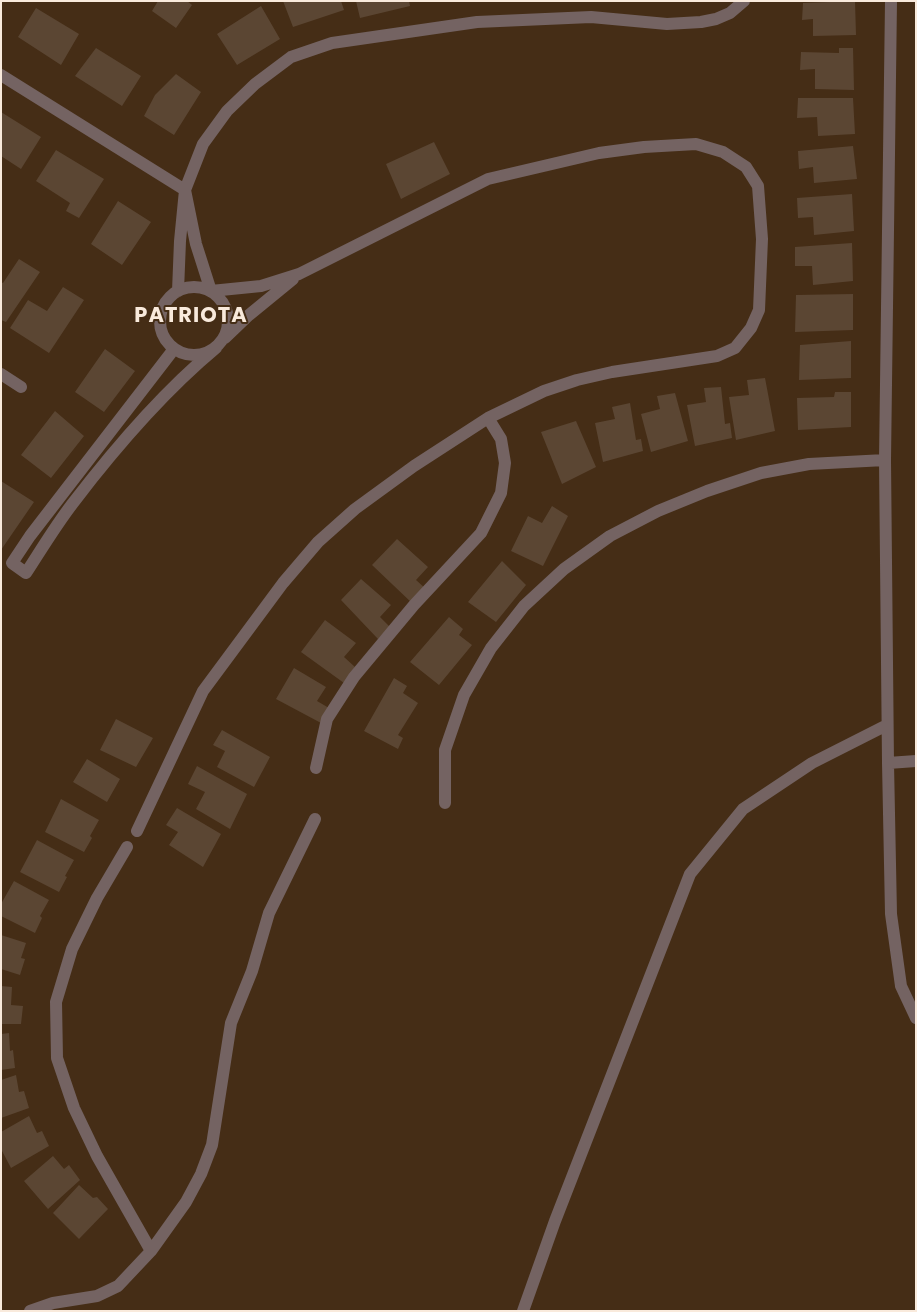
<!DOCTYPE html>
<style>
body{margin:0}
#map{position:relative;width:917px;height:1312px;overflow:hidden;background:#452d16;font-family:Poppins,sans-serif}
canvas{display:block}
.frame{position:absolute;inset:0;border:2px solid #f9eadc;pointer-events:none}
</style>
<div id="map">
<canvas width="917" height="1312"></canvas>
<div class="frame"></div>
</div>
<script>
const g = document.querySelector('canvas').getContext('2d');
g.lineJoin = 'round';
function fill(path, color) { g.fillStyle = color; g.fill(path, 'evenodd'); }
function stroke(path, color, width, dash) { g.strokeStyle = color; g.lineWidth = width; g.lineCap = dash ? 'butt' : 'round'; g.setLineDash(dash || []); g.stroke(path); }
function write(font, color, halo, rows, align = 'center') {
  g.font = font + ' Poppins,sans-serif'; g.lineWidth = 4; g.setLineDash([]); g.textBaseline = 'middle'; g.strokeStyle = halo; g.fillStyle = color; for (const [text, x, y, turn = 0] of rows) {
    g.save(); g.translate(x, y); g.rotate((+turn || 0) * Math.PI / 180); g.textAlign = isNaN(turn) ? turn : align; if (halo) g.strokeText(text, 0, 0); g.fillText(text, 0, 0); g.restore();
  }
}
const building = new Path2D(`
 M158,1H187L192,5L176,28L152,11Z
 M283,1H341L344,10L293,27Z
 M356,1H409L410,6L360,18Z
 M855,1L856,35L813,36V19L802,20L803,3Z
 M261,6L280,39L237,65L217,34Z
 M36,8L79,34L61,65L18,37Z
 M96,48L141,76L122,106L75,76Z
 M839,48H853L854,90L815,89V69L800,70L801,52L839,53Z
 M176,74L201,92L174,135L144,116L155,95Z
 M798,98H853L855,134L818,136L817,117L797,118Z
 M1,112L41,137L21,169L1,156Z
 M434,142L450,174L401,199L386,164Z
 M853,146L857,179L814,183L813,167L799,169L798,151Z
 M56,150L104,179L79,218L66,211L70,203L36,181Z
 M852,194L854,231L814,235L813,217L798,218L797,198Z
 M118,201L151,222L122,265L91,244Z
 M852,243L853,281L813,285L812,266H795V247Z
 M19,259L40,272L6,322L1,320V282L3,283Z
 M63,287L84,300L49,353L10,328L28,300L47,311Z
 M853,294V330L795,332L796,295Z
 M851,341V378L799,380L800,345Z
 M105,349L135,371L104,412L75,392Z
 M765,378L775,431L736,440L729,397L749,395L747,380Z
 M721,387L725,424L730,423L732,438L695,446L687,405L706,402L704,388Z
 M835,392H851V427L798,430L797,398L834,397Z
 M675,393L688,441L651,452L641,414L660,409L657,396Z
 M630,403L636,440L641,439L643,451L603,462L595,423L615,419L612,407Z
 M55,411L84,436L51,478L21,455Z
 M576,421L596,467L562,484L541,432Z
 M1,481L34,502L1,550Z
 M552,506L568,516L543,566L511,551L528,516L542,523Z
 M397,539L428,567L416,580L426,589L413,604L372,565Z
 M502,561L526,585L496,622L468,602Z
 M361,579L391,605L380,617L390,627L378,639L341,600Z
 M449,617L463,629L459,635L472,645L439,685L410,662Z
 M325,620L356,643L344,657L355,667L344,683L301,652Z
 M294,668L326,687L317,701L329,708L321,723L276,699Z
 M394,678L407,686L403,693L418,703L398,735L403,738L398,749L364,731Z
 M116,719L153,738L136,767L100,750Z
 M222,730L270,757L254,787L217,767L225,751L213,745Z
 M87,759L120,779L107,802L73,782Z
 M197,766L247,794L230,829L196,809L205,792L188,784Z
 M61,799L99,820L90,836L92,838L84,852L45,832Z
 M177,808L221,834L203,867L169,845L178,832L166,825Z
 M37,840L74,860L65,876L67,877L59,892L20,872Z
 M14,881L49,900L40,916L42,918L35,933L1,916V904Z
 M1,935L26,943L21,958L25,959L20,975L1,969Z
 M1,986L12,987L11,1005L23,1006L21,1024H1Z
 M9,1033L10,1051L13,1050L15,1068L1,1070V1034Z
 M16,1075L19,1092L24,1091L29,1108L1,1118V1080Z
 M29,1116L37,1133L42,1131L49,1146L11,1168L1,1149V1132Z
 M53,1156L64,1169L69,1165L80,1180L48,1209L24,1181Z
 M79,1185L93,1198L97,1197L108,1209L79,1239L53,1213Z`);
const street = new Path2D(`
 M891,1L885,460L888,763L891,914L901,986L916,1018
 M1,75L185,190L196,244L211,291
 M160 321a34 34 0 1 1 68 0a34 34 0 1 1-68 0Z
 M178,291L180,241L185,190L203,144L227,111L255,84L291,57L332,43L477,22L591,17L667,24L701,22L716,19L730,13L744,1
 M225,338L249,315L293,279
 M174,349L30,536L12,563L26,573C41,550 56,525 73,503C115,448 162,393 216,348
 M1,374L21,387
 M888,763L916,761
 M316,768L327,719L354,677L414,605L481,533L501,493L505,463L501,439L488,418
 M445,803V750L464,695L491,648L524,606L564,569L610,536L658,511L707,491L761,473L809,464L885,460
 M137,831L203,691L283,583L318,542L355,509L414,466L488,418L544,391L577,380L612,372L717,356L735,348L751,328L759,310L762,239L758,186L746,167L723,152L696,144L644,147L599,153L488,179L299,274L261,286L211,291
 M127,847L97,898L72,949L56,1002L57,1058L74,1108L97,1156L151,1251
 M30,1311L53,1303L97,1296L118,1286L151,1251L186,1202L201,1174L212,1145L231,1023L252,971L269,913L315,819
 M523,1311L555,1221L690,874L743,809L812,763L887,725`);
const districtNames = [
 ["PATRIOTA",191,317]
];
fill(building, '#5b4633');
stroke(street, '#746362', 12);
g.letterSpacing = '1px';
write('bold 21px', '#f9eadc', '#452d16', districtNames);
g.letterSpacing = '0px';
</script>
